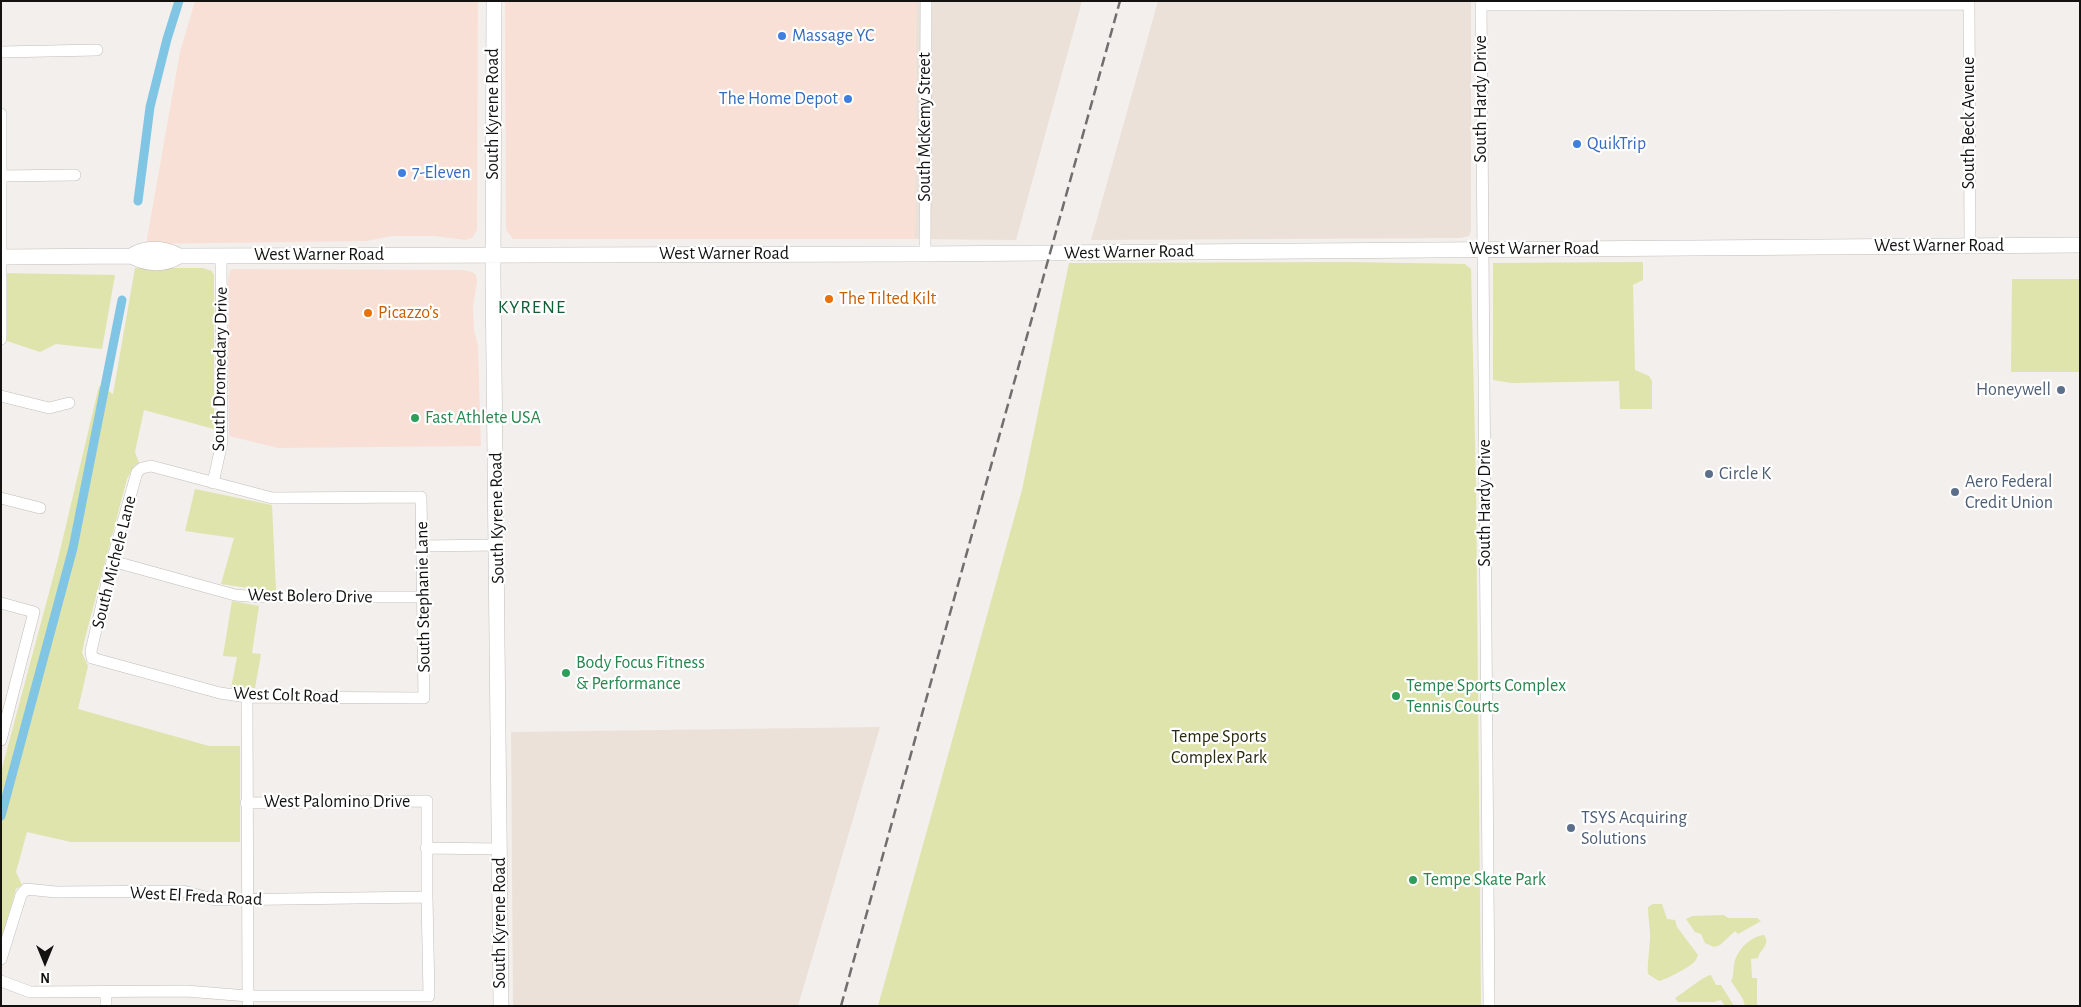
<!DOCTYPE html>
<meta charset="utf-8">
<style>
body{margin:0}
#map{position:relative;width:2081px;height:1007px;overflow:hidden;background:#f3efec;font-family:"Alegreya Sans",sans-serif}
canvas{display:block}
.frame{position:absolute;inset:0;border:2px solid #131211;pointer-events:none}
.north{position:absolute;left:20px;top:937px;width:50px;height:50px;-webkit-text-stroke:4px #fff;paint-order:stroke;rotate:180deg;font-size:14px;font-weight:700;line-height:20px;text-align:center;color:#131211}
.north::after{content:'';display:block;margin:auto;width:18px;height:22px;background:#131211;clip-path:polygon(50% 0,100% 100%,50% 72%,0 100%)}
</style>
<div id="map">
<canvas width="2081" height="1007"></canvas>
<div class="frame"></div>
<div class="north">N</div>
</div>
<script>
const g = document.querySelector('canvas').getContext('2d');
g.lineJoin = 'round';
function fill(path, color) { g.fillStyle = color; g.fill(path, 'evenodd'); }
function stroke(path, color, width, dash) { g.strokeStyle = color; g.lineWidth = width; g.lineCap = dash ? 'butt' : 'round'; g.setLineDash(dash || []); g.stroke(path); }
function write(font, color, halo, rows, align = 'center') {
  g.font = font + ' "Alegreya Sans",sans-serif'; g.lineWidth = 4.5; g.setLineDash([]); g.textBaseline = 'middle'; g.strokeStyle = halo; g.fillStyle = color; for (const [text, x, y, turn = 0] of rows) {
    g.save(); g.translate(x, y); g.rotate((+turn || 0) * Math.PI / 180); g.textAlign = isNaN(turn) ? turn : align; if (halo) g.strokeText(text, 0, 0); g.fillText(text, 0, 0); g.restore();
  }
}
const commercial = new Path2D(`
 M195,1H478L477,230L472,238L465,240L435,236H391L367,241L146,244L180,52Z
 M505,1H916L915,239H513L506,230Z
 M234,269L462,270L472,272L476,275L477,282L473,306L474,330L478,346L481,446L278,448L229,436L228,280L230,270Z`);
const built = new Path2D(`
 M916,1H1082L1016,240L915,239Z
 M1158,1H1471V230L1469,236L1461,238L1091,240Z
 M880,727L798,1006H513L511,732Z`);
const green = new Path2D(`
 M1345,262L1465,264L1471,269L1476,487L1481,1006H878L1022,490L1069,263Z
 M1643,262V280L1633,285L1635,370L1649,376L1652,381V409H1620L1619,381L1512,383L1493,380V263Z
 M135,268H203L212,271L214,275V429L144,410L135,452L139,463L134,466L127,479L84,642L82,653L88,666L78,709L209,746H240V842H71L27,832L16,872L22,885L16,889L1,940V772L58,559L99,386L113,394Z
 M1,273L115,275L102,349L56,344L40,352L1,339Z
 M2012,279H2080V372H2011Z
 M195,489L272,505L276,592L221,584L234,538L185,531Z
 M232,601L259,606L252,653L261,654L255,688H231L237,657L223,656Z
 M1653,904H1662L1667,919L1675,920L1677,927L1698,955C1697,958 1696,960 1694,962C1690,967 1665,980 1659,981L1648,974C1647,962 1650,949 1650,936C1650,927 1648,917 1648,907Z
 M1724,915L1728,918H1757L1761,921L1738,934L1735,931L1720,945L1714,947L1705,943L1701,934L1695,932L1686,919L1692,916Z
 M1764,935C1771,945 1760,949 1758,958L1751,959L1752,978H1757V1006H1745L1743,999L1731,981C1734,976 1733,971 1734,965C1736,951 1749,937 1764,935Z
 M1711,975L1716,985H1721L1734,1006H1725L1721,1000L1714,1002H1678L1675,998C1684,993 1703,976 1711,975Z`);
const canal = new Path2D(`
 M138,201L150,107L167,39L179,1
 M1,816L73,548L122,300`);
const minor = new Path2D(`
 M1481,1L1489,1006
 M1969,1L1970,246
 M1481,5L1969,4
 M1,52L97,50
 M1,114V339
 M1,176L75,175
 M925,254L926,1
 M1,396L49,408L69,403
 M151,466L272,498L421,497L424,698L247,697L220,693L92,658L91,651L112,561L137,472L142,468Z
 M213,483L222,442L221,255
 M1,498L40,508
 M422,546L497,545
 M112,561L235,595L259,597H423
 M1,603L34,612L1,740
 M247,697L248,1006
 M426,848L500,849
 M1,959L21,895L26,889L56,892L183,891L216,900L427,897
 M1,981L30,992L186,991L248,996H429L427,897V801L246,803
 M106,992V1006`);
const major = new Path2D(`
 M494,1L493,275L501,1006
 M131,256C145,247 164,247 179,256L918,254L2080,245
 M1,257L131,256C146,264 164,266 179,256`);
const rail = new Path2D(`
 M841,1006L1120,1`);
const markers = [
 [782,36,5,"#3f7fe0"],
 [848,99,5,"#3f7fe0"],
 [1577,144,5,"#3f7fe0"],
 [402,173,5,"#3f7fe0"],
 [829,299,5,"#e8710a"],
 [368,313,5,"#e8710a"],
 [2061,390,5,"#5c6f8a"],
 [415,418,5,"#2e9e5b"],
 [1709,474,5,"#5c6f8a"],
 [1955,492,5,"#5c6f8a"],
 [566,673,5,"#2e9e5b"],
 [1396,696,5,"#2e9e5b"],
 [1571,828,5,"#5c6f8a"],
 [1413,880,5,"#2e9e5b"]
];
const shopNames = [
 ["Massage YC",792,36],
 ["The Home Depot",838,99,"right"],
 ["QuikTrip",1587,144],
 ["7-Eleven",412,173]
];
const streetNames = [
 ["South Hardy Drive",1481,99,-90],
 ["South Kyrene Road",493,114,-90],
 ["South Beck Avenue",1969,123,-90],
 ["South McKemy Street",925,127,-90],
 ["West Warner Road",1939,246],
 ["West Warner Road",1534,249],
 ["West Warner Road",1129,252,-1],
 ["West Warner Road",724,254],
 ["West Warner Road",319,255],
 ["South Dromedary Drive",220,369,-89],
 ["South Hardy Drive",1485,503,-90],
 ["South Kyrene Road",497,518,-91],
 ["South Michele Lane",114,562,-76],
 ["West Bolero Drive",310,596,1],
 ["South Stephanie Lane",423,597,-91],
 ["West Colt Road",286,695,2],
 ["West Palomino Drive",337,802],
 ["West El Freda Road",196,896,3],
 ["South Kyrene Road",500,923,-90]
];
const foodNames = [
 ["The Tilted Kilt",839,299],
 ["Picazzo’s",378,313]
];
const serviceNames = [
 ["Honeywell",2051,390,"right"],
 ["Circle K",1719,474],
 ["Aero Federal",1965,482],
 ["Credit Union",1965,503],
 ["TSYS Acquiring",1581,818],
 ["Solutions",1581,839]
];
const leisureNames = [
 ["Fast Athlete USA",425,418],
 ["Body Focus Fitness",576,663],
 ["& Performance",576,684],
 ["Tempe Sports Complex",1406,686],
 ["Tennis Courts",1406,707],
 ["Tempe Skate Park",1423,880]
];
const parkNames = [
 ["Tempe Sports",1219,737],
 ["Complex Park",1219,758]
];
const neighbourhoodNames = [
 ["KYRENE",532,307]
];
fill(commercial, '#f9e0d6');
fill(built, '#ebe1d8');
fill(green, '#dfe3ac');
stroke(canal, '#80c6e4', 9);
stroke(minor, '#c0bdb9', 12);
stroke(major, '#c0bdb9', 16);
stroke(minor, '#fff', 11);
stroke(major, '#fff', 15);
stroke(rail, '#716e6d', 2.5, [10, 5]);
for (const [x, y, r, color] of markers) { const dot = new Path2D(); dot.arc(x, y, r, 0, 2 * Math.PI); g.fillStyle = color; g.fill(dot); stroke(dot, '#fff', 2); }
write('18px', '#366cbe', '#fff', shopNames, 'left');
write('18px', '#131211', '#fff', streetNames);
write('18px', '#c56008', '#fff', foodNames, 'left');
write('18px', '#4e5e75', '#fff', serviceNames, 'left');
write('18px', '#27864d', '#fff', leisureNames, 'left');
write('18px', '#2a2b0f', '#fff', parkNames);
g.letterSpacing = '1px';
write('19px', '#125f35', '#fff', neighbourhoodNames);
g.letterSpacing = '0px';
</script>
